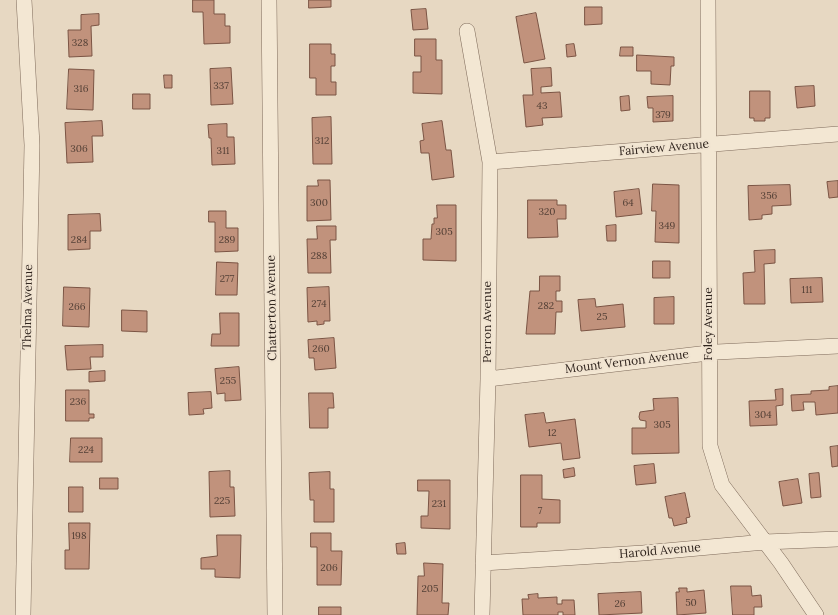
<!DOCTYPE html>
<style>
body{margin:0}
canvas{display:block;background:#e7d8c2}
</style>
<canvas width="838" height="615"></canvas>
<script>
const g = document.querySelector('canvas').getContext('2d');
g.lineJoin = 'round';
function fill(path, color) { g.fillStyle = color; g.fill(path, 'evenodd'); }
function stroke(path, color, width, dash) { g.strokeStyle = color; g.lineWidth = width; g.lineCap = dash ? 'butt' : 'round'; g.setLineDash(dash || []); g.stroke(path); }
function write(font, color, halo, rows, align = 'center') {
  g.font = font + ' Lora,serif'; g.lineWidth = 4; g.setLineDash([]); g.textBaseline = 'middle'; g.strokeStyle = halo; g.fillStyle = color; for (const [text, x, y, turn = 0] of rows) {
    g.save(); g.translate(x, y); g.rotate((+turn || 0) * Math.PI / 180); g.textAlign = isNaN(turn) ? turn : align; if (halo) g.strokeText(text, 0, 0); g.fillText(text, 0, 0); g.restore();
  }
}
const building = new Path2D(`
 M193,0H214V14H225V26H230V43L204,44L203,12H193Z
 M309,0H331V7L309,8Z
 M585,7H602V24L585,25Z
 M426,9L428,29L413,30L411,10Z
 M536,13L545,59L524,63L516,17Z
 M99,14V25L91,26L92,56L69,57L68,30H81V15Z
 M415,39H436V60H442V94L413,93V72H421V56H415Z
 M310,44H331V54H335V66H331V82H336V95H316V78H310Z
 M574,44L576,56L567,57L566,45Z
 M621,47H633V56H620Z
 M637,55L674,57V66H671L670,85L651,84V71H637Z
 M231,68L233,104L211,105L210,69Z
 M551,68L552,86L541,87V93L560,92L562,117L542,118L543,125L526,127L523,95H533L531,69Z
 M69,69L94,70L93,110L67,109Z
 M164,75H172V88H165Z
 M814,86L815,106L797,108L795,87Z
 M750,91H770V118H765V121H754V118H750Z
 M133,94H150V109H133Z
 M629,96L630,110L621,111L620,97Z
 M673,96V121L653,122V108H648L647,97Z
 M331,117L332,164H313L312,118Z
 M102,121L103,136H92L93,162L67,163L65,123Z
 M442,121L446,150H451L454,177L432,180L429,153H421L420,141L424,140L422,124Z
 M227,124V137H234L235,164L212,165L211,138H209L208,125Z
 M318,180H330L331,220L307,221V186H318Z
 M838,181V197L829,198L827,182Z
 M653,184L679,185V243L655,242L656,211H652Z
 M790,185L791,205L772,206V214L762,215V219L749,220L748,186Z
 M639,189L642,214L616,217L614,192Z
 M528,200H557V205H566V219H557L558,237L528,238Z
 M437,205H456V261L423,260V239H431L432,224H434V218H437Z
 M209,211H226V228H238V251L215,252V222H209Z
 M100,214L101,231H90V249L68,250V215Z
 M616,225V241H607L606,226Z
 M317,226H336V240H330L331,273H308L307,239H317Z
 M775,250V263L764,264L765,304H744L743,273L755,272L754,251Z
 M653,261H670V278H653Z
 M217,262L238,263L237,295H216Z
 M540,276H560V291H556V301H562V312H556L555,334H526L530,291H539Z
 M822,278L823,302L791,303L790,279Z
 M64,287L90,288L89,327L63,326Z
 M329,287L330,321H324V324L317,325V321L308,322L307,288Z
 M674,297V324H654V298Z
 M595,299L596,307L623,304L625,327L581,331L578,300Z
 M122,310L147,311V332L122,331Z
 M220,313H239V346H211L212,334H220Z
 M334,338L336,368L315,370L314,358H309L308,340Z
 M103,345V357H90L91,369L67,370L65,346Z
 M239,367L241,400L225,401V393L217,394L215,369Z
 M105,371V381L89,382V372Z
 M838,386V413L816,415L815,402H803L804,410L792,411L791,395L811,394V391L829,390V387Z
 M783,389V405L776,406L777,425L750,426L749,401L776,400L775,390Z
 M66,390H89V414H94V418H89V421H66Z
 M211,392L212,408L203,409L204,414L189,415L188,393Z
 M309,393H333L334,408H328V428H310Z
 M678,398L679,453L632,454V428H646V421L640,420L639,417L640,412L654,410L653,399Z
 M544,413L546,423L575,419L580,458L563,460L561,443L529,447L525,415Z
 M71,438H102V462H70Z
 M838,446V466L832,467L830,447Z
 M654,464L656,483L636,485L634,466Z
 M574,468L575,476L564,478L563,470Z
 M230,471V487H234L235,516L210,517L209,472Z
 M330,472V489H334V522H314V500H310L309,473Z
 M819,473L821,497L811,498L809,474Z
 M521,475H542V499L560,500V523H537V527H521Z
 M100,478H118V489H100Z
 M798,479L802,503L783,506L779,482Z
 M418,480H450V529L421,528V516H428L429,491H418Z
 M69,487H83V512H69Z
 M685,493L690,517L686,518L687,523L674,526L672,518H669L665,497Z
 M69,523H90L89,569H65V550H69Z
 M311,533H331V551H342L341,585H317V547H311Z
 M217,535H241L240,578L215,577V569H201V558L217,556Z
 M405,543L406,554H397L396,544Z
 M424,563L443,564L442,603H449L448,615H417L418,576H424Z
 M731,586H751L752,596L761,595L762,607H754V615H733Z
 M679,588H687V592L704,590L706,613L677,615L676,592H679Z
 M641,592L642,613L599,615L598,594Z
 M538,594V598L557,597V604H562V600H574L575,615H563V612H558V615H523L522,599H529L528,595Z
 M319,607H341V615H319Z`);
const minor = new Path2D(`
 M269,0L275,615
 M708,0L710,446L722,485L781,563L816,615
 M467,31L490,162L488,379L482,615
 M490,162L838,134
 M488,379L717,352L838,346
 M483,563L643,553L765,542L838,539
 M23,615L32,145L24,0`);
const numberNames = [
 ["328",80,43],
 ["337",221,86],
 ["316",81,89],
 ["43",542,106],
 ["379",663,115],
 ["312",322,141],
 ["306",79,149],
 ["311",223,151],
 ["356",769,196],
 ["300",319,203],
 ["64",628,203],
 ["320",547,212],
 ["349",667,226],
 ["305",444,232],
 ["284",79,240],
 ["289",227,240],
 ["288",319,256],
 ["277",227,279],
 ["111",807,290],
 ["274",319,304],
 ["282",546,306],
 ["266",77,307],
 ["25",602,317],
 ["260",321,349],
 ["255",228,381],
 ["236",78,402],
 ["304",763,415],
 ["305",662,425],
 ["12",552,433],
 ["224",86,450],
 ["225",222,501],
 ["231",439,504],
 ["7",540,511],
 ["198",79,536],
 ["206",329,568],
 ["205",430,589],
 ["50",691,603],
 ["26",620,604]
];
const streetNames = [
 ["Fairview Avenue",664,148,-5],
 ["Thelma Avenue",28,307,-89],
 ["Chatterton Avenue",272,308,-91],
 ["Perron Avenue",488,322,-90],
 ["Foley Avenue",709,324,-90],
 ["Mount Vernon Avenue",627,362,-7],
 ["Harold Avenue",660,551,-5]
];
fill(building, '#c1927c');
stroke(building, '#7b5444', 1);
stroke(minor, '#7f6b5b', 16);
stroke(minor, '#f3e7d3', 15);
write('10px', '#544036', null, numberNames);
write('12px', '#30251e', '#f0e3d0', streetNames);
</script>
